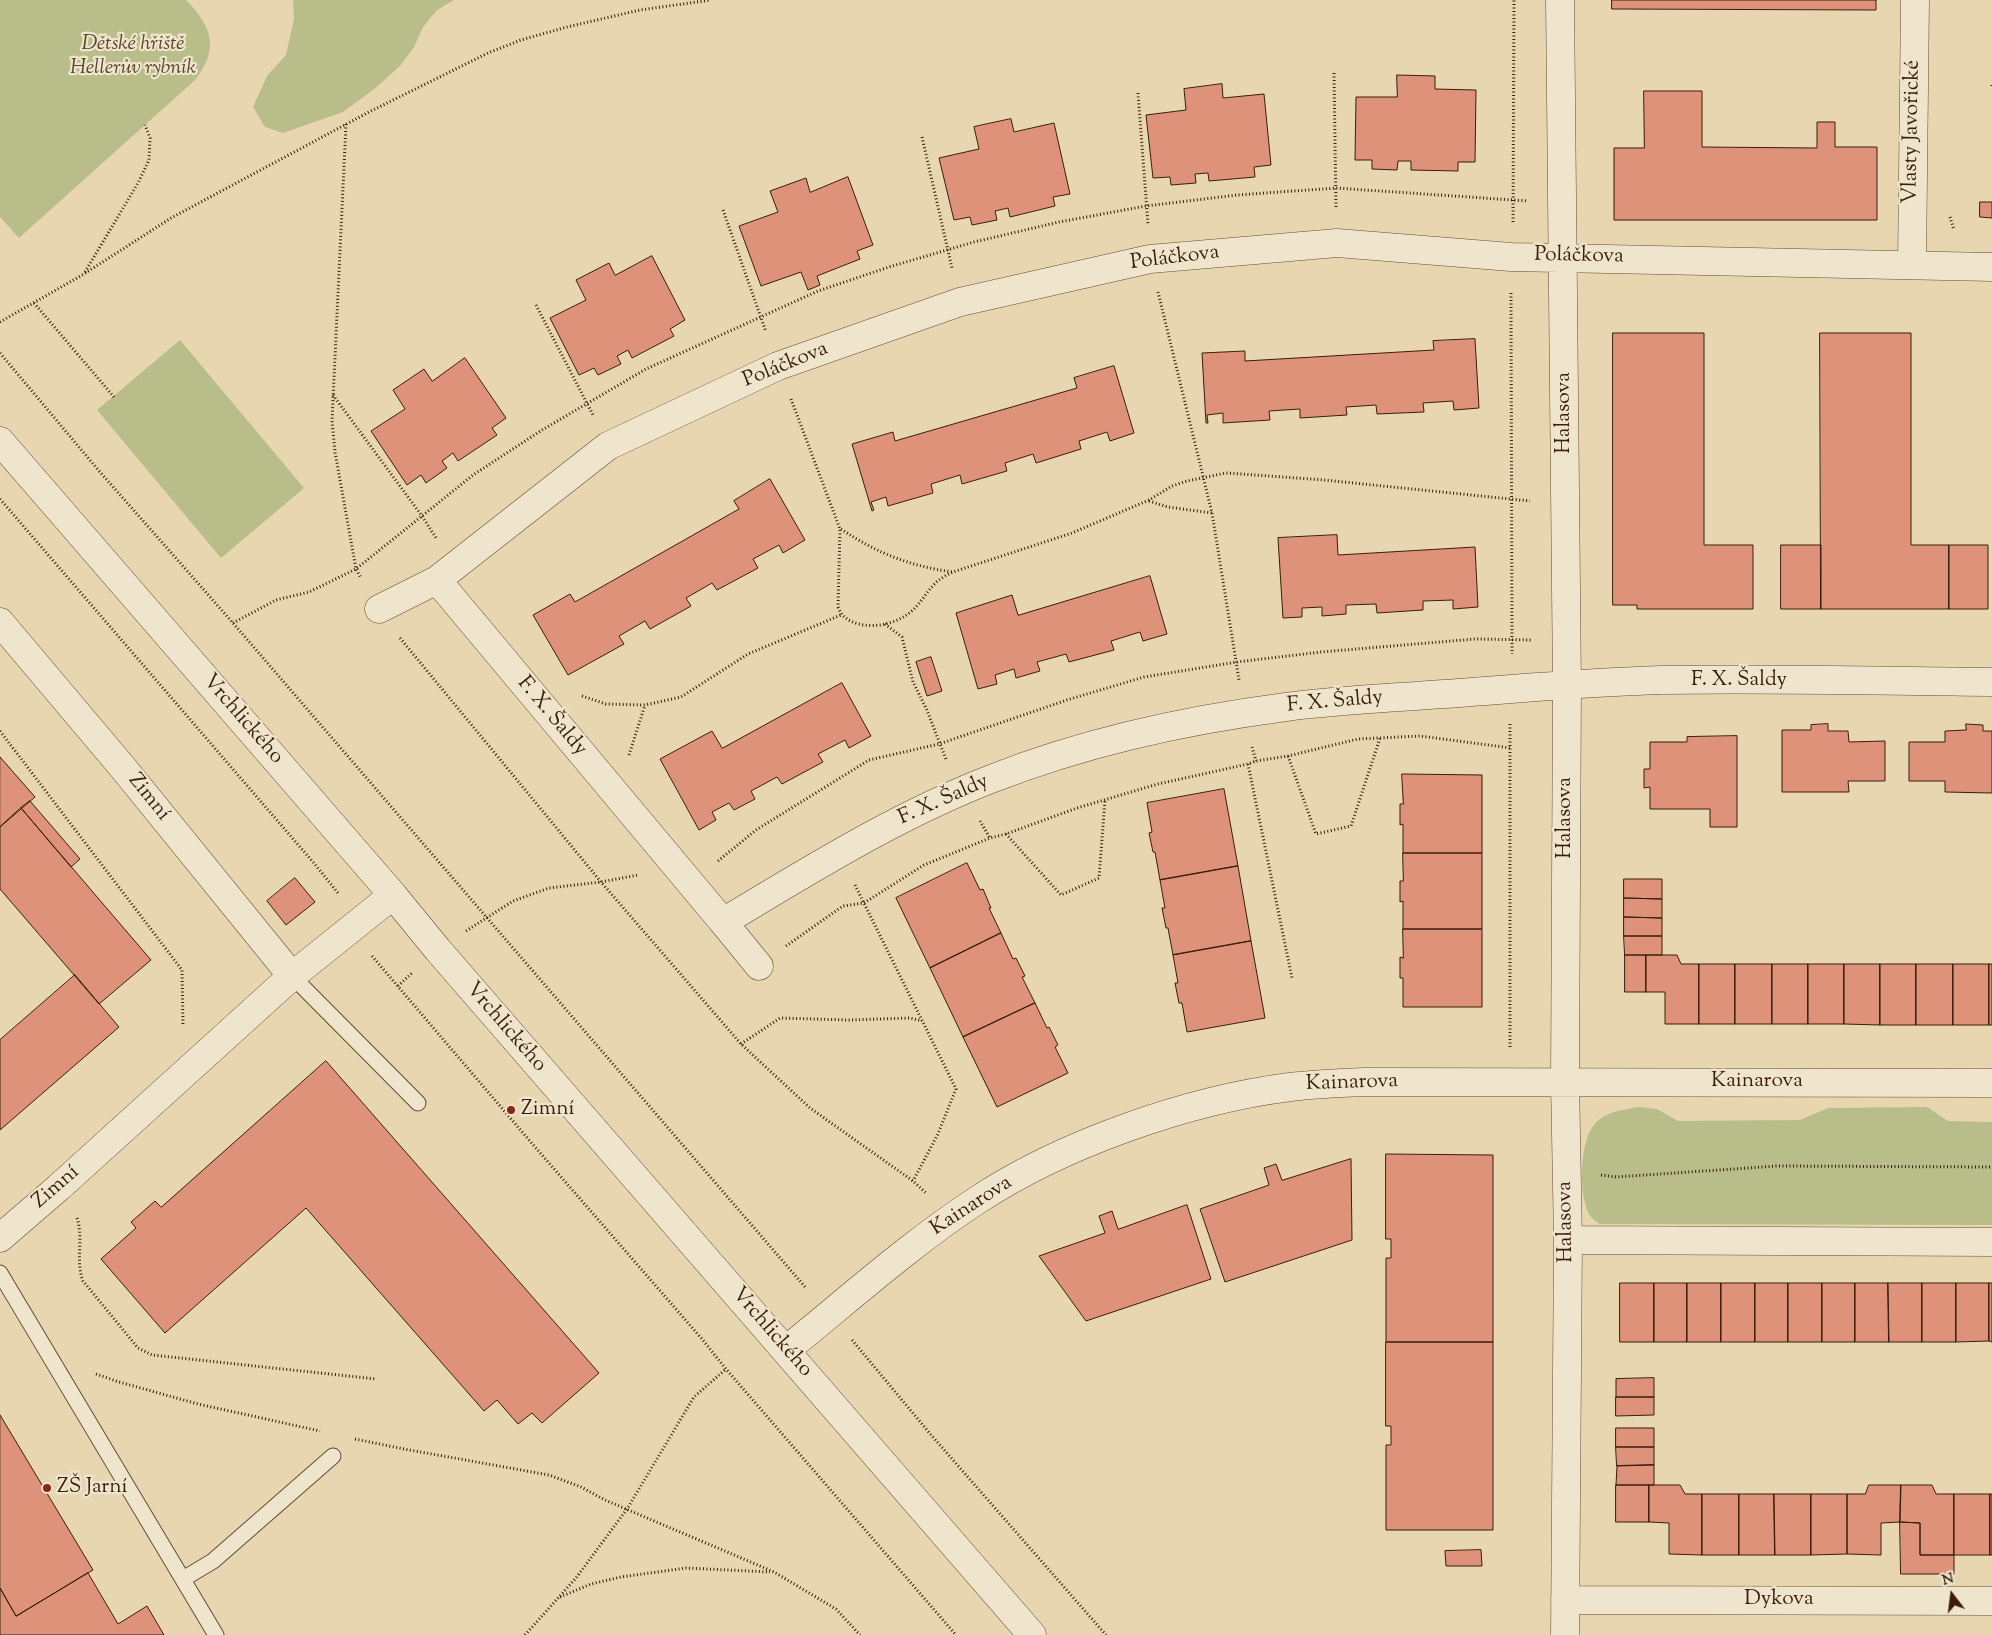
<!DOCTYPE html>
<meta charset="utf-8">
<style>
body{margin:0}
#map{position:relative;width:1992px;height:1635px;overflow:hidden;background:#e7d6b0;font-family:"Sorts Mill Goudy",serif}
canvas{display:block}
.north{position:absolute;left:1927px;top:1570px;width:50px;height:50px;-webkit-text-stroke:4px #efe4cc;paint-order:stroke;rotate:345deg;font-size:14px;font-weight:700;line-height:20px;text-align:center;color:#391e0c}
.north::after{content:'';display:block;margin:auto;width:18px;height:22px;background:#391e0c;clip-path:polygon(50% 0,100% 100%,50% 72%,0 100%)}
</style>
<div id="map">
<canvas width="1992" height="1635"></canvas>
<div class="north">N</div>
</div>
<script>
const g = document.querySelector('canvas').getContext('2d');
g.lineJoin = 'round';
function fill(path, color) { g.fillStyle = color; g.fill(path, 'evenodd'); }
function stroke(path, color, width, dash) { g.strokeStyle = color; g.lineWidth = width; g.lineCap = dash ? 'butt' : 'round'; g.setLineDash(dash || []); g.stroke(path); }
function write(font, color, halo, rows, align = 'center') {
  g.font = font + ' "Sorts Mill Goudy",serif'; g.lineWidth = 4.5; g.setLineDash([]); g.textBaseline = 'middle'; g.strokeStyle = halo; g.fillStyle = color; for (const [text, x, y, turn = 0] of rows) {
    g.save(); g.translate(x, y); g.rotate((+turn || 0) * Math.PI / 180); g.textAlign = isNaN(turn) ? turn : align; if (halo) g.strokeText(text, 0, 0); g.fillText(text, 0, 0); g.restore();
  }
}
const green = new Path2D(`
 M0,0H186C213,27 219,50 195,80L19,238L0,217Z
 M293,0H454L437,10L423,27L414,47L400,66L373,90L343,112L283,133L265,127L253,107L267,76L286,55L294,19Z
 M180,340L304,488L221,558L97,410Z
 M1639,1107L1657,1109L1678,1121L1800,1120L1828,1108L1927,1107L1948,1121L1992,1122V1225L1600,1224C1597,1222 1593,1220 1591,1217C1578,1199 1579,1142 1594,1125C1605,1111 1623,1110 1639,1107Z`);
const building = new Path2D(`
 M1612,0H1876V10L1612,9Z
 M1397,75L1435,76V89L1476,90L1475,162H1458V171L1411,170V161H1398L1397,170L1372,169V160H1355L1356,97H1397Z
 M1222,84L1223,98L1264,94L1271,165L1254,167L1255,177L1209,181L1208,173L1195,174L1196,183L1171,185L1170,177L1153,178L1146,115L1186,110L1184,89Z
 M1644,91H1702V147L1817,148V122H1835V147H1877V220H1614V148H1644Z
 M1011,119L1014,132L1054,123L1070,194L1053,197L1055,206L1010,217L1008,208L995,211L997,220L972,225L970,217L954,220L939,158L979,149L974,127Z
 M848,177L873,245L857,251L860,259L817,276L820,285L808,290L801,272L761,286L739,226L778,212L770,191L806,178L810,192Z
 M1980,202H1992V218L1980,217Z
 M652,256L685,320L670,329L674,336L632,358L628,350L617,356L621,364L598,375L594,368L579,375L550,318L586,300L576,280L609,263L615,275Z
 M1613,333H1704V545H1753V609H1637V605H1613Z
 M1820,333H1911V545H1949V609H1821Z
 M1475,339L1479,408L1454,410L1453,401L1423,403L1424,412L1377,414L1376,405L1346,407L1347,415L1300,418V409L1269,411L1270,420L1223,423V413L1207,415L1208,423H1206L1202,353L1245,351V361L1434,350L1433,341Z
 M465,358L506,418L492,428L497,435L458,461L453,453L442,461L447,468L426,483L421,475L407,485L371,431L405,409L393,390L424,369L432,381Z
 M1114,366L1134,433L1110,441L1107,432L1079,441L1081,449L1036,463L1033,454L1005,463L1007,471L962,484L960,475L931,484L933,493L888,506L886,497L871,502L874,510L872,511L852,444L893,432L895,441L1077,388L1074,378Z
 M770,479L805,540L783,553L779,545L753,559L758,568L717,590L712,583L686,598L691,606L650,629L645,621L619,636L624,644L568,675L533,615L570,594L575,602L739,509L734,501Z
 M1337,535L1338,555L1475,547L1478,607L1453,609V600L1423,601V610L1377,613L1376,604L1346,605V614L1322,616V607L1302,608V617L1283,618L1278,538Z
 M1781,545H1821V609H1781Z
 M1949,545H1988V609H1949Z
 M1150,576L1167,634L1143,641L1140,632L1111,641L1114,650L1069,662L1066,654L1037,662L1040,671L1016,678L1014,669L995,675L997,684L978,689L956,613L1012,595L1018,615Z
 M931,657L942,691L927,696L916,662Z
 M842,683L871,736L849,748L845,740L818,754L823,762L782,784L777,777L751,791L755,799L734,810L729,803L712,812L716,820L699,830L660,759L712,731L722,748Z
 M1828,724V731H1848L1849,742L1885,741V781H1848L1849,792H1782V730H1811V725Z
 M1966,724L1983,725V731H1992V793L1945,792V781H1909V742H1945V731L1966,730Z
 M1737,736V827H1710V809H1650V787L1644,788V769H1650V742H1687V737Z
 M0,757L35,797L0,827Z
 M1402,774L1482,775V853H1403V824L1400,825V804H1403Z
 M1224,789L1238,866L1160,880L1155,852H1153L1149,833L1152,832L1147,803Z
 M30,801L80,859L71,867L21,808Z
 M21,808L151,960L99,1004L0,889V827Z
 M1403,853H1482V929H1403V901L1400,902V881H1403Z
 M967,863L980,890L983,889L991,908H989L1001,933L930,968L896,898Z
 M1238,866L1251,941L1173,955L1168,928H1166L1162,908H1165L1160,880Z
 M295,878L315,902L286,925L267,901Z
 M1624,879H1662V899L1624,898Z
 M1624,898L1662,899V918L1624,917Z
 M1624,917L1662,918V936H1624Z
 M1403,929H1482V1007H1403V978H1400V957L1403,958Z
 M1001,933L1013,959L1016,958L1025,976L1022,977L1035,1003L963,1037L930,968Z
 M1624,936H1662V955H1625Z
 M1251,941L1265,1018L1187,1032L1182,1003H1179L1175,983H1178L1173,955Z
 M1625,955H1646V992H1625Z
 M1646,955H1677L1681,964H1699V1024H1665V992H1646Z
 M1699,964H1735V1024H1699Z
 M1735,964H1772V1024H1735Z
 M1772,964H1808V1024H1772Z
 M1808,964H1844V1024H1808Z
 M1844,964H1880V1025L1844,1024Z
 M1880,964H1916V1025H1880Z
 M1916,964H1953V1025H1916Z
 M1953,964H1989V1025H1953Z
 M1989,964H1992V1025H1989Z
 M75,975L119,1027L0,1130V1040Z
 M1035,1003L1047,1028L1049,1027L1058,1045L1055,1047L1068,1073L997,1107L963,1037Z
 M326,1061L599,1373L542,1423L532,1413L518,1424L497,1400L484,1411L306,1208L165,1333L101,1259L136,1228L131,1222L155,1201L161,1207Z
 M1386,1154L1493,1155V1342H1386V1258H1391V1239H1386Z
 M1351,1159L1352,1240L1225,1282L1200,1209L1269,1185L1264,1168L1276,1164L1282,1180Z
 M1187,1205L1211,1279L1086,1321L1039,1256L1105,1233L1099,1216L1112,1211L1118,1229Z
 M1620,1283H1654V1342H1620Z
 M1654,1283H1687V1342H1654Z
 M1687,1283H1721V1342H1687Z
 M1721,1283H1755V1342H1721Z
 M1755,1283H1788V1342H1755Z
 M1788,1283H1822V1342H1788Z
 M1822,1283H1855V1342H1822Z
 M1855,1283H1888L1889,1342H1855Z
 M1888,1283H1922V1342H1889Z
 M1922,1283H1956V1342H1922Z
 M1956,1283H1989V1341L1956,1342Z
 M1989,1283H1992V1342L1989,1341Z
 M1386,1342H1493V1530H1386V1445H1391V1426H1386Z
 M1654,1378V1397H1616V1379Z
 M1616,1397H1654V1415L1616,1416Z
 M0,1415L93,1570L16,1616L0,1588Z
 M1616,1428H1654V1447H1616Z
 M1616,1447H1654V1465L1617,1466Z
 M1654,1465V1485H1616L1617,1466Z
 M1616,1485H1649V1522H1616Z
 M1649,1485H1680L1685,1494H1702V1555L1669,1554V1523L1649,1522Z
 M1869,1485H1901L1900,1522L1881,1523V1555L1847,1554V1494H1865Z
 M1901,1485H1932L1936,1494H1954V1555H1920V1523L1900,1522Z
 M1702,1494H1739V1555H1702Z
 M1739,1494H1774L1775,1555H1739Z
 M1774,1494H1811V1555H1775Z
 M1811,1494H1847V1554L1811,1555Z
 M1954,1494H1990V1555H1954Z
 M1990,1494H1992V1555H1990Z
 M1900,1522L1920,1523V1555H1954V1574H1901Z
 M1481,1550L1482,1566H1446L1445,1551Z
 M88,1573L118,1624L147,1606L164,1635H0V1588L16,1616Z`);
const path = new Path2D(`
 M1334,73L1336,208
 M1992,85V87
 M1138,93L1148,224
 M346,124L332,421L335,452L356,569L361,578
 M922,137L952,268
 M723,210L766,332
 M1950,217L1954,230
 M1513,222L1514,0
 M85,272L138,183L149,160L150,138L145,125
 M1158,292L1212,513L1239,680
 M1511,293L1512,654
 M34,303L114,397
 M536,305L593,415
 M0,322L84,274L171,218L369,112L488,53L521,40L567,27L640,10L711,0
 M0,353L100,472L233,623L806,1288
 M333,395L422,516L436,538
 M791,399L840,529L838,607C842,617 848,621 859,624C878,629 902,622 916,607C924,598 930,587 939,580C943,577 948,574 953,572L1072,533L1149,500L1172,486L1187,481L1226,473L1324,480L1530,501
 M0,499L313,862L338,893
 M1149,501L1168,507L1212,513
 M841,529C877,553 909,566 953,572
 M233,623L276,600L309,592L356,569L473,475L542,430L646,369L818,291L889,267L974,242L1059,222L1146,206L1237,195L1336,188L1528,201
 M885,624L902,637L913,682L926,708L946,759
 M400,638L601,882L741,1044L810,1108L913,1181L926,1193
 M582,696L606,704L645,705L681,697L748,654L841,615
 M0,731L182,970L183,1026
 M1252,747L1256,761
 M629,755L645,705
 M1288,756L1316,834L1351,826L1380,738
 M1248,764L1292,978
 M980,821L990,838
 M1006,834L1061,895L1099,878L1105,800
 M718,861L756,830L869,760L939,744L1067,700L1144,677L1237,662L1321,652L1475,639L1531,640
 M855,885L956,1089L938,1134L913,1181
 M466,931L513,901L549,888L601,882L638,875
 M786,946L843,906L864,903L924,865L990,838L1006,834L1077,808L1158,784L1248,764L1256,761L1288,756L1358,739L1420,736L1511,748
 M372,956L535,1147L702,1339L726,1369L956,1635
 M398,986L412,973
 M741,1044L780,1018L849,1020L910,1018L922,1021
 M1510,1047V723
 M1601,1175L1616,1177L1777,1166L1992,1167
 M77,1218C84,1239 75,1260 83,1281L138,1348L152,1355L376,1379
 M852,1340L932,1436L1106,1635
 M96,1374L119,1382L198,1404L320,1431
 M355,1439L404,1449L549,1475L581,1487L605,1500L774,1572L836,1609L860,1635
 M560,1597L591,1584L621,1577L686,1568L770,1572
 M525,1635L576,1578L627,1509L694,1397L726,1369`);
const service = new Path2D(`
 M292,976L418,1103
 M0,1273L216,1635
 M183,1579L213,1561L333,1456`);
const minor = new Path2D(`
 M1560,0L1567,685L1565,1081L1568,1240L1565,1635
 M1912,264L1915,0
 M437,580L723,922C810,870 896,816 991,779C1085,742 1186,720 1286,707C1338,700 1391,698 1444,694C1516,689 1589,682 1661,680C1771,678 1882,681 1992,682
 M379,609L437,580L608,446L778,366L960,302L1150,259L1337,243L1511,257L1992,267
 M0,622L124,769L292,976
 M723,922L759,966
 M0,1238L58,1188L292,976L393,895
 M1568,1240L1992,1242
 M786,1350C848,1300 909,1245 976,1201C1062,1144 1188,1100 1290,1087C1315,1084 1340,1083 1365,1082L1992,1083
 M1565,1600L1992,1601`);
const tertiary = new Path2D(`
 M0,441L393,895L438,950L1032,1635`);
const markers = [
 [511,1110,5,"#8f2418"],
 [47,1488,5,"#8f2418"]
];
const parkNames = [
 ["Dětské hřiště",133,45],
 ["Hellerův rybník",133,69]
];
const streetNames = [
 ["Vlasty Javořické",1913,132,-89],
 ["Poláčkova",1579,257,1],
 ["Poláčkova",1175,259,-7],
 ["Poláčkova",786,366,-22],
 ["Halasova",1565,413,-90],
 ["F. X. Šaldy",1739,681],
 ["F. X. Šaldy",1335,703,-5],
 ["F. X. Šaldy",551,717,50],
 ["Vrchlického",242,720,49],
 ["Zimní",148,798,51],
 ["F. X. Šaldy",944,801,-24],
 ["Halasova",1566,818,-90],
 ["Vrchlického",505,1028,49],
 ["Kainarova",1757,1082],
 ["Kainarova",1352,1084,-2],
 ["Zimní",57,1188,-41],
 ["Kainarova",972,1207,-33],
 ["Halasova",1567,1222,-91],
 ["Vrchlického",771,1333,49],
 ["Dykova",1779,1600]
];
const poiNames = [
 ["Zimní",521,1110],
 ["ZŠ Jarní",57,1488]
];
fill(green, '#b9bd89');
fill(building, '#de927a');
stroke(building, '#391e0c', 1);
stroke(service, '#644c35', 17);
stroke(minor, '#644c35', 29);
stroke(tertiary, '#644c35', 29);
stroke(path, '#391e0c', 3, [1, 2.5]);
stroke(service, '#efe4cc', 15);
stroke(minor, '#efe4cc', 28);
stroke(tertiary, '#efe4cc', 28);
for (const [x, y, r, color] of markers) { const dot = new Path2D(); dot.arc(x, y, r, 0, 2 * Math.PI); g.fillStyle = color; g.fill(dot); stroke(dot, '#efe4cc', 2); }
write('italic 21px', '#59462b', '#efe4cc', parkNames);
write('21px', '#391e0c', '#efe4cc', streetNames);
write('21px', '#391e0c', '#efe4cc', poiNames, 'left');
</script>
